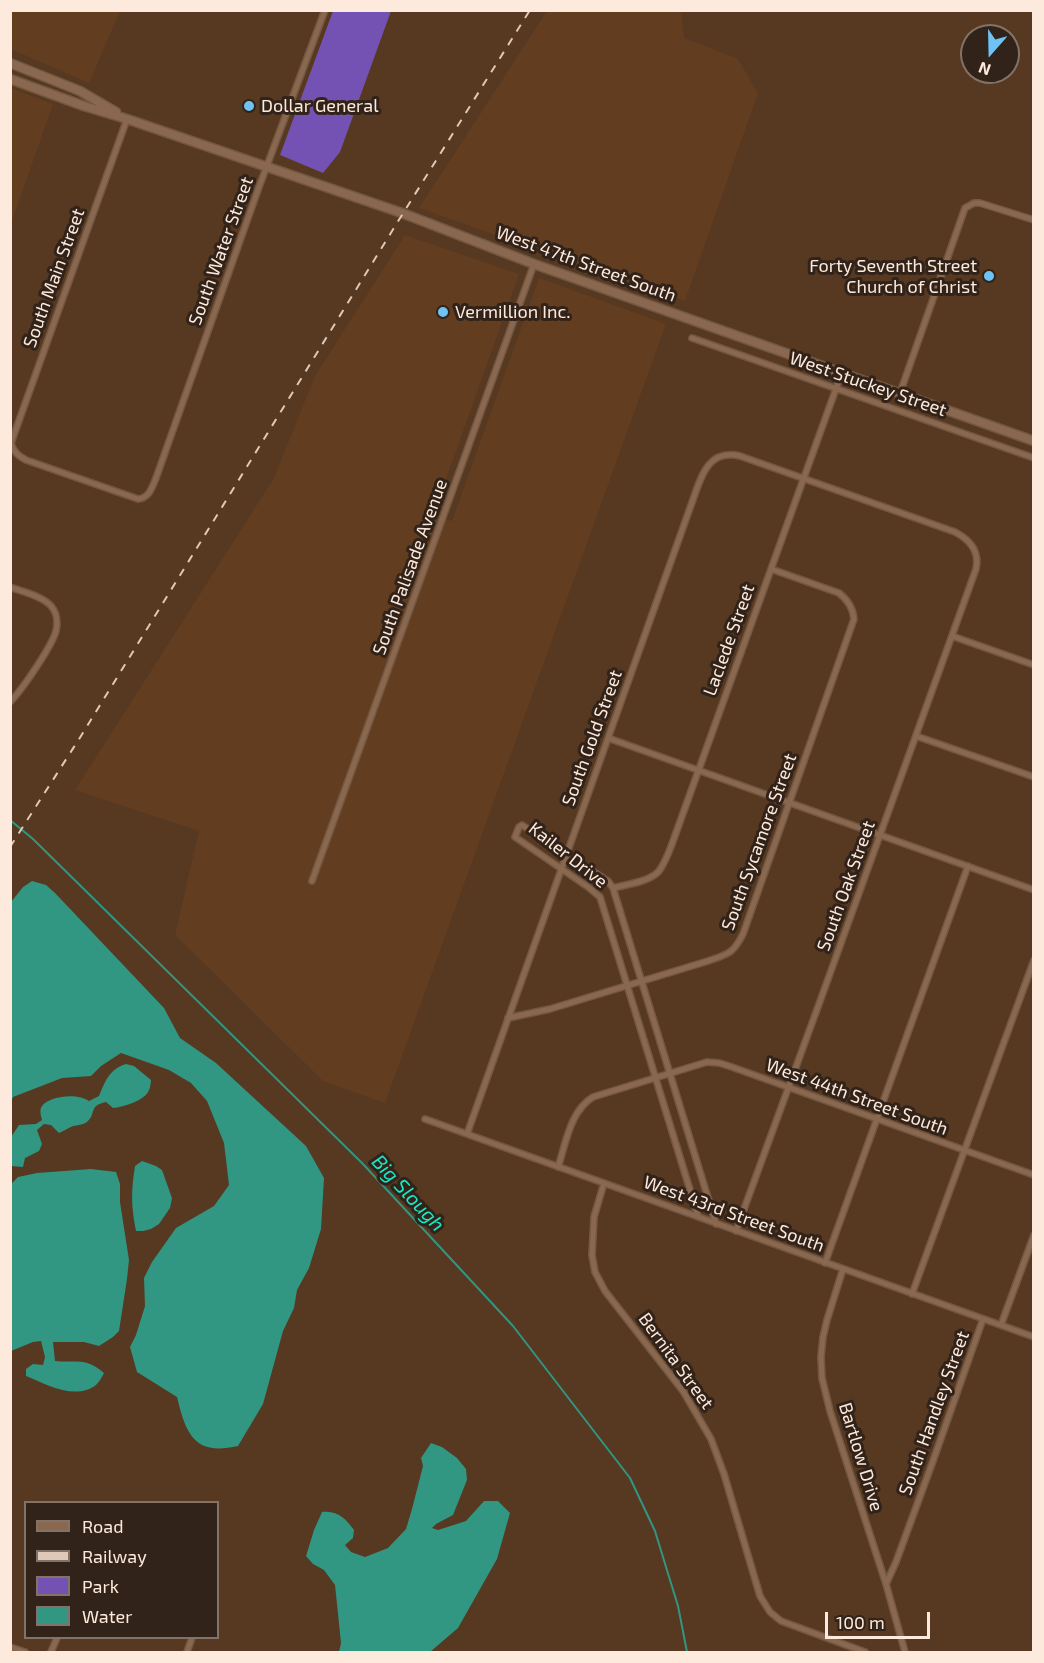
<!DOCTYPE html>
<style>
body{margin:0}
#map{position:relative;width:1044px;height:1663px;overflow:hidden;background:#573820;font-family:"Exo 2",sans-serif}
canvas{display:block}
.frame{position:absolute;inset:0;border:12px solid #feeadc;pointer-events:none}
.legend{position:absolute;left:24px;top:1501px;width:195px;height:138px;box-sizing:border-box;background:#312319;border:2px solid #837367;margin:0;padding:8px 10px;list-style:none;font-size:18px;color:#feeadc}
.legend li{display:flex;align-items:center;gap:12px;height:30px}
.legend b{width:30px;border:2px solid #837367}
.north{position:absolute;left:960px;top:24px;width:60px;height:60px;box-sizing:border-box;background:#312319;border:2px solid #837367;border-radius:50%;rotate:200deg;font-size:16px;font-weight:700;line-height:24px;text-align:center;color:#feeadc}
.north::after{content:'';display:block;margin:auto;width:21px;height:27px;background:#6fc2f4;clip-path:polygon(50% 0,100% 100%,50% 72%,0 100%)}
.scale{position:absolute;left:825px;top:1612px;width:105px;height:27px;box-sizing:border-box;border:3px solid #feeadc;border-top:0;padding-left:8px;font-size:18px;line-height:21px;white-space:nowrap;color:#feeadc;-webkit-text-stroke:4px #312319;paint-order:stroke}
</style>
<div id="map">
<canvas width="1044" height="1663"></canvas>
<div class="frame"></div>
<ul class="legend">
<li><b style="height:8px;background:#8a684f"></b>Road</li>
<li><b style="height:8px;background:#dec8b8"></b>Railway</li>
<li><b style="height:16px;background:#7452b4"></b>Park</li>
<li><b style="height:16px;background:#319682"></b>Water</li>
</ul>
<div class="north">N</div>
<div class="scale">100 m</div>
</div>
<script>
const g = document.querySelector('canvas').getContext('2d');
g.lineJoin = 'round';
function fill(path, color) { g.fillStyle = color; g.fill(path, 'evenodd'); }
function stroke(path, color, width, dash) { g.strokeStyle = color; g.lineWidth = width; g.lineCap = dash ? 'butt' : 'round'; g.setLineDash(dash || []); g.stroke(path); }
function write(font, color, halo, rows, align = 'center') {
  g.font = font + ' "Exo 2",sans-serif'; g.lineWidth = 6; g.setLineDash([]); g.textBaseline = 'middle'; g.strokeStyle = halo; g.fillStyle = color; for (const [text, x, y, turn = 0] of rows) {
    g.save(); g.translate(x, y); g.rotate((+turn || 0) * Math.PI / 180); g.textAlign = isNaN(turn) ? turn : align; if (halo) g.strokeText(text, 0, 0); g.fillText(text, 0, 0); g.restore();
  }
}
const built = new Path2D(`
 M11,10H120V11L89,83L11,49Z
 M547,11H681L684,38L738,59L758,93L685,301L419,208Z
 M11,88L53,104L11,224L10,88Z
 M405,235L519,274L433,516L452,521L539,278L666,324L385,1103L323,1081L175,935L199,831L75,790L274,478L315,376Z`);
const green = new Path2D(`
 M333,11H391L340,152L323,173L280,155Z`);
const water = new Path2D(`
 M32,881L46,885L55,893L164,1008L180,1038L216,1063L306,1146L324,1178L321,1229L309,1268L297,1290L294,1308L283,1331L263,1404L238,1446C195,1456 186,1435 177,1397L137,1372L130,1347L136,1335L145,1306L144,1278L152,1262L176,1228L214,1206L229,1185L224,1143L207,1101L191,1083L169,1070L121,1053L101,1066L91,1076L62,1078L13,1097L11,1102V902L23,887Z
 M126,1064L134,1066L151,1080C151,1082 150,1089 149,1090C145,1101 123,1107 113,1108L106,1102C88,1106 97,1113 87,1122C83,1125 78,1125 73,1126C68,1128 64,1131 59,1133L51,1125L44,1124L37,1130L42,1144L39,1151L25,1158L23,1167L11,1166V1137L19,1125L36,1124L42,1120C41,1116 39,1110 42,1106C50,1095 79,1093 89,1101L99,1096C105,1082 109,1069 126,1064Z
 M142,1161L156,1166L162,1170L172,1198L170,1208L159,1224L151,1229L143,1231H136C131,1207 131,1190 135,1166Z
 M91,1169L116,1172L120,1184V1202L129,1260L127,1279L119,1331L113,1337L99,1346L84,1342H53L55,1361C76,1363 86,1357 104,1373C102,1377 99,1382 96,1385C75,1401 46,1384 26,1376V1369L33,1364L43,1365L45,1357L41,1341L33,1342L11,1351V1184L18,1177L37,1173Z
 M431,1443L442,1447L457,1458L466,1469L467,1480L453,1515L436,1524L432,1528L438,1530L466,1521L484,1501H498L510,1513L497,1559L458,1628L430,1652H339L341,1643L335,1585L324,1570L313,1564L306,1556L314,1530L322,1512C338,1510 346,1519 354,1530L353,1538L345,1545L351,1552L365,1557L388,1548L406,1529L412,1509L423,1466L421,1458Z`);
const stream = new Path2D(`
 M10,820L33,839L363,1164L513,1326L630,1478L655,1531L678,1606L687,1652`);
const street = new Path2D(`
 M127,119L11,443C13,452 19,456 26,460L138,499C149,498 152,488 156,478L259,187L325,10
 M692,338L1034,458
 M900,393L965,208L974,203H980L1034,220
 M10,587C23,592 39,595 49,604C57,611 58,622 56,631C52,646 22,690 10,702
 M952,636L1034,665
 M916,736L1034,777
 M608,738L1034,890
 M312,881L534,264
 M613,888C628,884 649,882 659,871C665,863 669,852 672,844L842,372
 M508,1018L550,1009L708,961C728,954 733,954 743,934L854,619C853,608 848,600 839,593L771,569
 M425,1119L1034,1337
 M467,1134L690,508C700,482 705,448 740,456L955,532C970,540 980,551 976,569L819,1004L736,1231
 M558,1167C566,1143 570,1111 593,1097L707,1062L719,1063L729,1066L1034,1175
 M604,1183L594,1217L592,1255L595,1272L605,1291L683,1391L711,1439L724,1474L760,1596L770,1612L781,1621L865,1652
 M698,1216L600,897L588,887L515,837L519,827L522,825L608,881L613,888L716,1224
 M825,1263L968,866
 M843,1269L827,1320L823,1337L821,1357L822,1378L830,1411L886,1584L905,1652
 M912,1294L1034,960
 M1001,1325L1034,1235
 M886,1584L896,1562L933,1461L983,1319
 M10,1647L25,1652
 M51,1652L57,1638
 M187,1652L192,1638`);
const secondary = new Path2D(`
 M10,63L80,91L116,112
 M10,79L84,106L127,119L402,213L534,264L1034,441`);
const rail = new Path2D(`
 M10,847L81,736L397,223L530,10`);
const markers = [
 [249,106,6,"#6fc2f4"],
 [989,276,6,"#6fc2f4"],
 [443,312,6,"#6fc2f4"]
];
const poiNames = [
 ["Dollar General",261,106],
 ["Forty Seventh Street",977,266,"right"],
 ["Church of Christ",977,287,"right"],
 ["Vermillion Inc.",455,312]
];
const streetNames = [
 ["South Water Street",221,251,-70],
 ["West 47th Street South",586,264,20],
 ["South Main Street",54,278,-70],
 ["West Stuckey Street",868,384,19],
 ["South Palisade Avenue",410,567,-70],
 ["Laclede Street",729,640,-70],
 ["South Gold Street",592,738,-70],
 ["South Sycamore Street",759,842,-70],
 ["Kailer Drive",568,855,38],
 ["South Oak Street",846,886,-70],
 ["West 44th Street South",857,1097,20],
 ["West 43rd Street South",734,1214,20],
 ["Bernita Street",676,1361,54],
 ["South Handley Street",934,1413,-70],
 ["Bartlow Drive",861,1457,73]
];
const waterNames = [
 ["Big Slough",408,1193,47]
];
fill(built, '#633d20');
fill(green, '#7452b4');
fill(water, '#319682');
stroke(stream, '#319682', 2);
stroke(street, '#725742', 8);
stroke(secondary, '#725742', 11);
stroke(street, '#8a684f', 5);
stroke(secondary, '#8a684f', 8);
stroke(rail, '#dec8b8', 2, [8, 8]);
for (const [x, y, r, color] of markers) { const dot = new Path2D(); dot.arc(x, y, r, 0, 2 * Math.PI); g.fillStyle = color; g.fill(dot); stroke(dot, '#312319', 2); }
write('18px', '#feeadc', '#312319', poiNames, 'left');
write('18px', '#feeadc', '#312319', streetNames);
write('italic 20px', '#15eac8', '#312319', waterNames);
</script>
